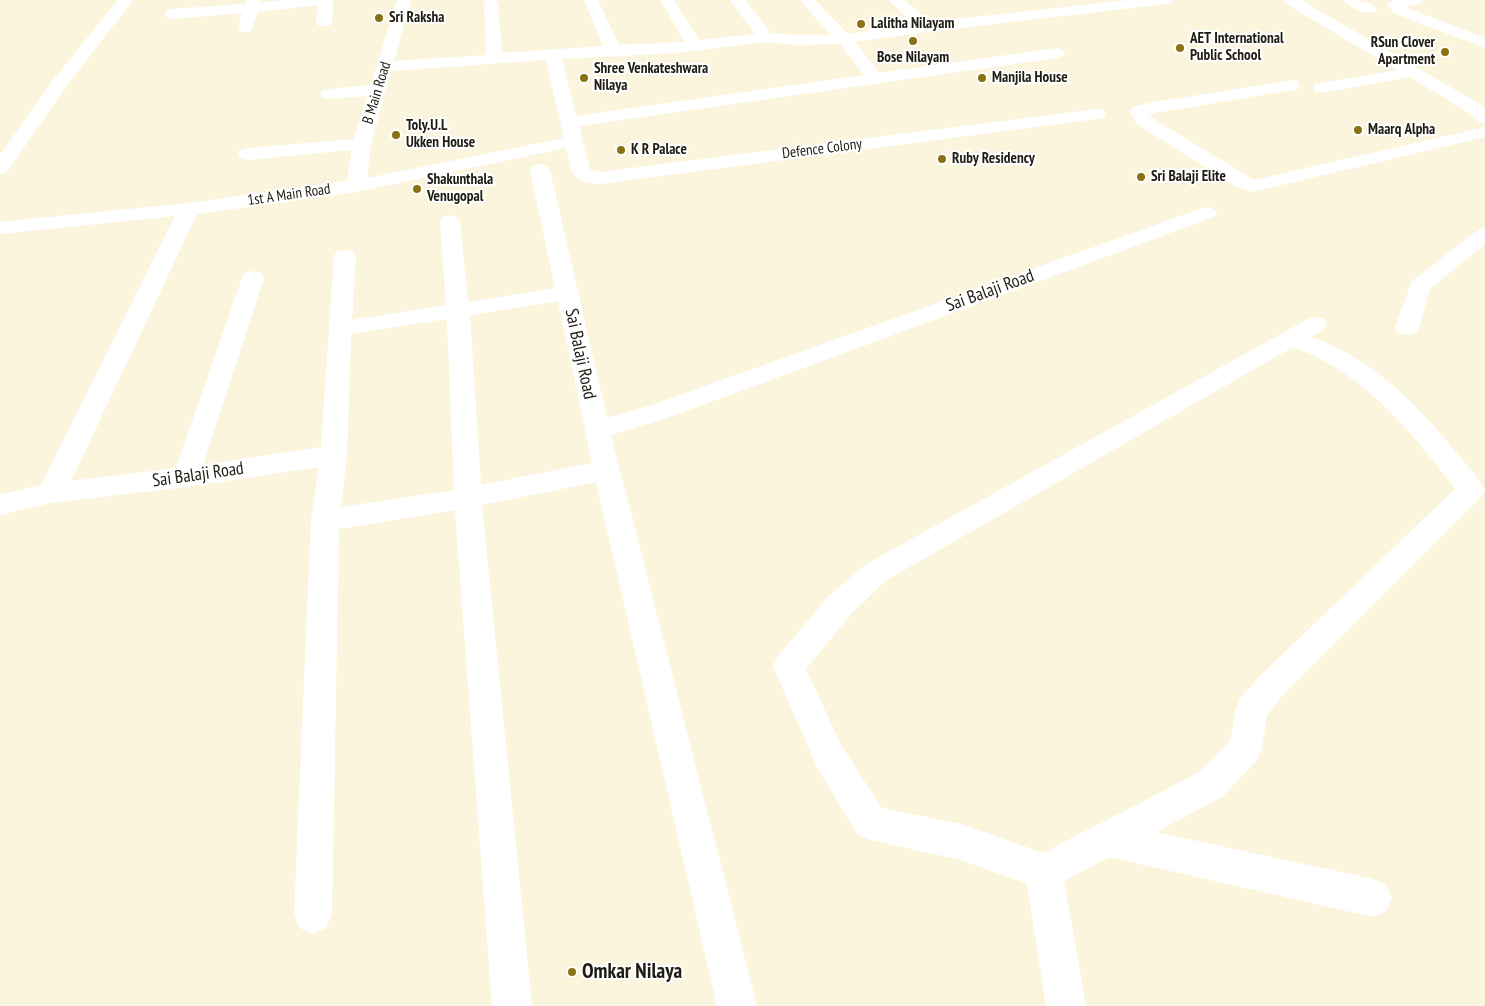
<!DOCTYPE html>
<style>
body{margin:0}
canvas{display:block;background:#fcf5de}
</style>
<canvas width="1485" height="1006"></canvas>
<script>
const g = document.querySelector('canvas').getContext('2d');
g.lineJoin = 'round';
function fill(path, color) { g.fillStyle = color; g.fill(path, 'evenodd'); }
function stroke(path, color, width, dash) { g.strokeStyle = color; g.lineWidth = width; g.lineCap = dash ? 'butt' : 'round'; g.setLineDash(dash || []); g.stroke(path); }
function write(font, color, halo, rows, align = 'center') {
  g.font = font + ' "PT Sans Narrow",sans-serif'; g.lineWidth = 4; g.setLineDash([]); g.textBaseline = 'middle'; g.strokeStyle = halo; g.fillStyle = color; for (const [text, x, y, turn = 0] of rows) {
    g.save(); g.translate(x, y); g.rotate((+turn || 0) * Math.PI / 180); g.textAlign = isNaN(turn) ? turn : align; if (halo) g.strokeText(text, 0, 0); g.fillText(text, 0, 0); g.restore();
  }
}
const minor = new Path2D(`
 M118,0H133L65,88L7,172L0,174V155L53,80Z
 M246,0H260V3L283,0H333L332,23L329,26H319L316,23L318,5L258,12L251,32H241L238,29L242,13L172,19L167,17L164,14L167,11L172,9L245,4Z
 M397,0H411L394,61L486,55L484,3L486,0H496L498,3L502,53L603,46L584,0H598L619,45L685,42L660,0H674L699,40L755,34L730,0H745L771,33L797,35H831L800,0H815L848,34L913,24L889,0H905L929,22L1129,0H1173L1171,3L1166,4L925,32L855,42L879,73L1057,48L1063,50L1065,53L1063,56L1057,58L579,126L590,170L600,172L1097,109L1103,110L1106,114L1103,118L1097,119L600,184C571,182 572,174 566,148L356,192L197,214L71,481L176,468L242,278L245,273L253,271L261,273L264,278L203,465L321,447L334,256L337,251L345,250L353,251L356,256L352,320L446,305L440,221L443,217L450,215L457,217L460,221L468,302L555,288L530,170L533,166L540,164L547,166L550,170L607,418L652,405L1200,209L1207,207L1214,209L1217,213L1214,217L670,417L611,435L757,1006H717L596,482L482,505L532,1006H492L455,510L339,529L332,915L326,928L313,934L300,928L294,915L311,520L319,467L186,487L51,503L0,515V495L41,485L175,216L0,234V222L189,203L347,181L352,150L247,160L240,158L238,154L240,150L247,148L354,139L367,96L329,99L323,98L320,94L323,90L329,89L371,85ZM766,42L797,45L840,44L864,75L576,116L562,59L676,53ZM546,60L564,138L367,178L371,144L391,71ZM558,301L592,463L481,485L470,315ZM447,319L454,490L341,507L347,455L351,334Z
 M1283,0H1301L1481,105L1485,109V123L1479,122L1469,113L1410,77L1321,93L1315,92L1313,88L1315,84L1397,70L1285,3Z
 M1344,0C1356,0 1369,0 1377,9L1375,12C1366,15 1350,8 1344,0Z
 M1396,0H1423L1421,3L1405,7L1485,38V48L1395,14L1387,5L1389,2Z
 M1292,80L1298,81L1300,85L1298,89L1149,114L1155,120L1254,180L1485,127V137L1252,192L1235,186L1143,128L1136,123L1130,111L1133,107L1149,103Z
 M1485,228V244L1430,289L1419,328L1415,333L1407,335L1399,333L1395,328L1412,281L1478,230Z
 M1316,317L1324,319L1327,324L1324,329L1311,337C1370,357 1415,402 1454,450C1465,463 1477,475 1485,490L1481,497L1282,696L1267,715L1262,749L1257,760L1222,797L1156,832L1373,879L1386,885L1392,898L1386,911L1373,917L1109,857L1064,881L1086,1006H1046L1027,884L961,860L871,840L858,835L817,767L773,666L778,656L829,596L865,565L1308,319ZM1293,347C1364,372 1411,431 1455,489L1260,676L1240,699L1236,709L1230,741L1198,773L1043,853L961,824L882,808L841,745L806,669L851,614L885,581Z`);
const markers = [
 [379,18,5,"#8a7214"],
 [861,24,5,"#8a7214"],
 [913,41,5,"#8a7214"],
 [1180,48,5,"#8a7214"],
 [1445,52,5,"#8a7214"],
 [584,78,5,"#8a7214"],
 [982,78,5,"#8a7214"],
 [1358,130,5,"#8a7214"],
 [396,135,5,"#8a7214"],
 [621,150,5,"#8a7214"],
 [942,159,5,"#8a7214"],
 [1141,177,5,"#8a7214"],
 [417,189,5,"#8a7214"],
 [572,972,5,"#8a7214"]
];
const farPoinames = [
 ["Sri Raksha",389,18],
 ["Lalitha Nilayam",871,24],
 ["AET International",1190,39],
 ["Public School",1190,56],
 ["RSun Clover",1435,43,"right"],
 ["Apartment",1435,60,"right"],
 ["Bose Nilayam",913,58,"center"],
 ["Shree Venkateshwara",594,69],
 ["Nilaya",594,86],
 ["Manjila House",992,78],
 ["Toly.U.L",406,126],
 ["Ukken House",406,143],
 ["Maarq Alpha",1368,130],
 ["K R Palace",631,150],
 ["Ruby Residency",952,159],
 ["Sri Balaji Elite",1151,177],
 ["Shakunthala",427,180],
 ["Venugopal",427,197]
];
const farStreetnames = [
 ["B Main Road",377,93,-73],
 ["Defence Colony",822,149,-7],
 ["1st A Main Road",289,195,-8]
];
const streetNames = [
 ["Sai Balaji Road",990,291,-20],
 ["Sai Balaji Road",580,354,78],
 ["Sai Balaji Road",198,475,-8]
];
const nearPoinames = [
 ["Omkar Nilaya",582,972]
];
fill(minor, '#fff');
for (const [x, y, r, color] of markers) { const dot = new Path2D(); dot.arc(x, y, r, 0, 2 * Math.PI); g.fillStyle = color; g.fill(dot); stroke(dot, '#fff', 2); }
write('bold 15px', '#1e1c13', '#fff', farPoinames, 'left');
write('15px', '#1e1c13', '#fff', farStreetnames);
write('18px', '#1e1c13', '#fff', streetNames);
write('bold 21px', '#1e1c13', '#fff', nearPoinames, 'left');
</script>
